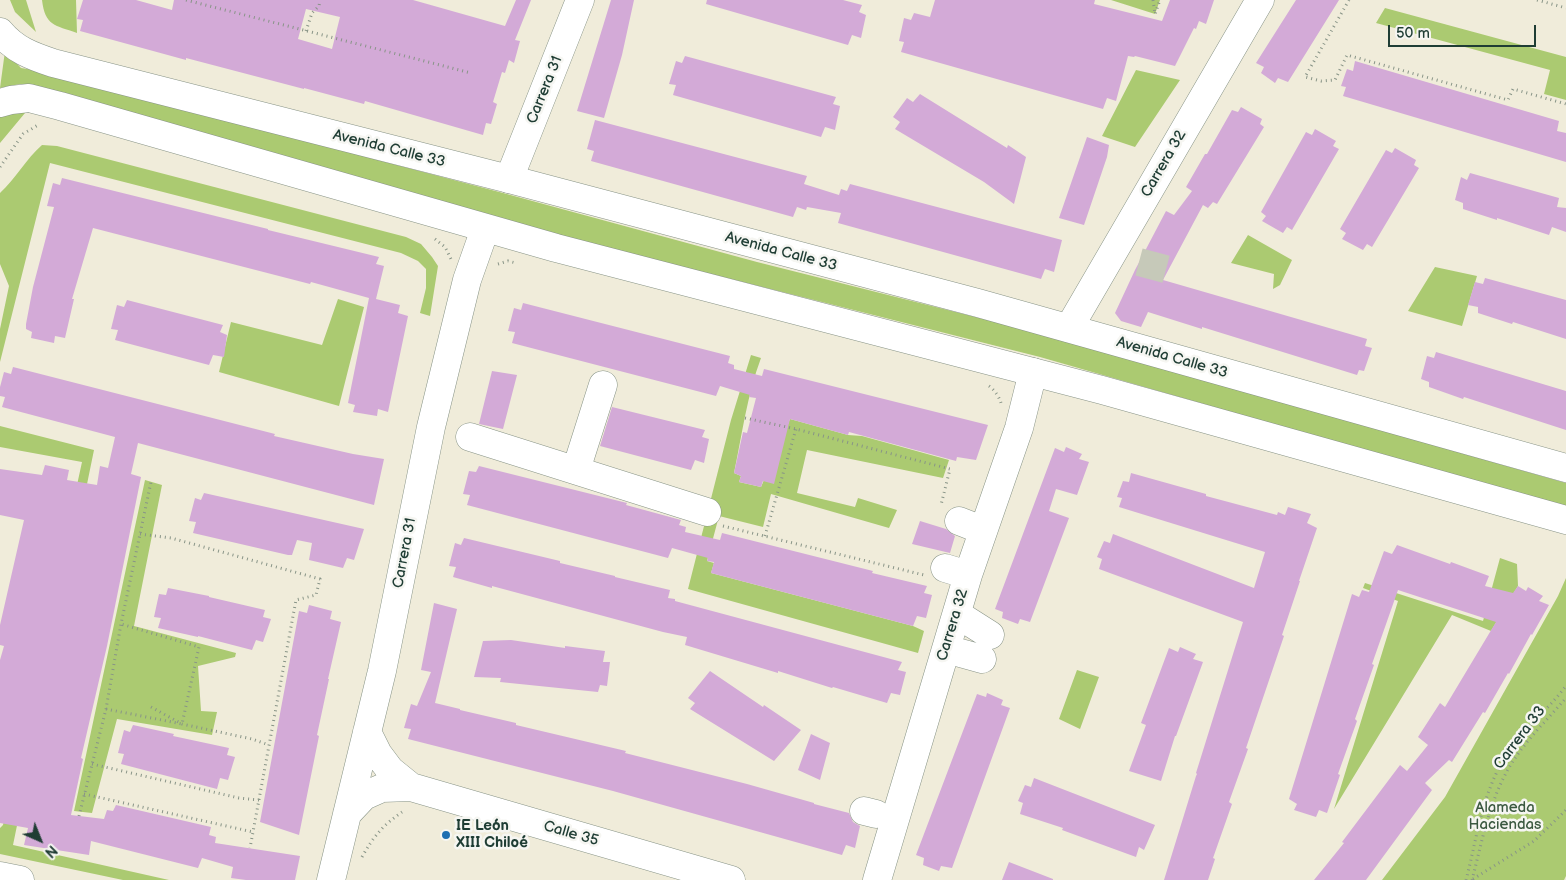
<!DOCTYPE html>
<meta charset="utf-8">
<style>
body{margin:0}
#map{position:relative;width:1566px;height:880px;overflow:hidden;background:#f0ecda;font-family:"Balsamiq Sans",sans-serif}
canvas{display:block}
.north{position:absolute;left:15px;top:815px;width:50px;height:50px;-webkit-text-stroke:4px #f6f6f2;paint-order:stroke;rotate:136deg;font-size:14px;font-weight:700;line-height:20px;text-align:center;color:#1f3d34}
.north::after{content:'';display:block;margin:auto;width:18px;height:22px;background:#1f3d34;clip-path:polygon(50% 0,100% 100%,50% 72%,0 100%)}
.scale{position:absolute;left:1388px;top:25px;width:148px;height:22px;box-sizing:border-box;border:2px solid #1f3d34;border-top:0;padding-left:6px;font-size:15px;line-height:18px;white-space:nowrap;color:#1f3d34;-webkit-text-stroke:4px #f6f6f2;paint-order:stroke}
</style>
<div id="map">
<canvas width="1566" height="880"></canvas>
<div class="north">N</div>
<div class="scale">50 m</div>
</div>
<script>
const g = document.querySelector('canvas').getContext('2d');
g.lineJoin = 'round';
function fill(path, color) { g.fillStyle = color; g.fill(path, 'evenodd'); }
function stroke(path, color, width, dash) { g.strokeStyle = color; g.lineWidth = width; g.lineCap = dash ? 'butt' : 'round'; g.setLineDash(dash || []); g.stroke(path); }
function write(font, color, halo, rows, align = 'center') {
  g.font = font + ' "Balsamiq Sans",sans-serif'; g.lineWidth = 5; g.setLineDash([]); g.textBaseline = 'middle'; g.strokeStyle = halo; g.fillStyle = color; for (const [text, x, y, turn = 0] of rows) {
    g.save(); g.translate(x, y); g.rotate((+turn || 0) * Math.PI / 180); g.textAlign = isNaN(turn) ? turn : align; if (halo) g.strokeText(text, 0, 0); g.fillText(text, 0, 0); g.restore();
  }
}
const green = new Path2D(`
 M10,0H26L36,32L15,12Z
 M42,0H76L77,33C55,25 45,26 42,0Z
 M1111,0H1160L1155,14Z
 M1385,8L1566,57V100L1544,94L1550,70L1376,23Z
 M5,51L21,68L40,71L503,193L757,262L1047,335L1566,483V508L1040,357L493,219L38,88L20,84L0,88Z
 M1136,70L1180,80L1135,147L1102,136Z
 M6,111L25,113L0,143V115Z
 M42,145L57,146L406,237L421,244L432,257L438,266L430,316L420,313L426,288V269L418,261L401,253L50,163L0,362V329L9,286L0,264V193C16,178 26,159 42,145Z
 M1248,235L1292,260L1280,285L1273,289L1274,274L1231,263Z
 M1435,267L1477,276L1462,326L1408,311Z
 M338,299L364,307L339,406L219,372L231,322L322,345Z
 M751,355L761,358C747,395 742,435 734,473L741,476L739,482L761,487L790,419L848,435L862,436L949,460L943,478L807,450L797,493L855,507L858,498L897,510L889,528L771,494L763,527L719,516L707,561L714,563L711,573L913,626L924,631L918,653L688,589L731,420Z
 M0,426L94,450L13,845L169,880H123L0,854V828L3,825L82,462L0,447Z
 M145,480L162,485L134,626L236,653L235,657L198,666L201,711L217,712L212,735L117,719L92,813L74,811Z
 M1500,558L1517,564L1518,586L1491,631L1452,615L1334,809L1398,601L1363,588L1365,583L1483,621Z
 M1566,578V876L1564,880H1382L1445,797L1558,596Z
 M1077,670L1099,677L1080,729L1059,719Z`);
const building = new Path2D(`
 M83,0H136L172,10L174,0H413L505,26L516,0H531L515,40L520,41L514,63L509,60L505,73L502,72L493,102L497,104L491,124L486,123L483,135L365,101L364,104L304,88V89L186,58V60L80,31L83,20L77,19ZM306,9L340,17L332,49L298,39Z
 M611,0H634L622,55L604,118L577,111Z
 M707,0H843L862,5L859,12L866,15L861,38L852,35L848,45L706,4Z
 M935,0H1095L1094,4L1162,21L1170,0H1214L1206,24L1199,21L1196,29L1194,28L1175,66L1135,56L1134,57L1128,56L1116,101L1107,98L1103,109L901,52L904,42L899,41L904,18L911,20L914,13L930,17Z
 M1296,0H1339L1288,82L1278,78L1275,83L1261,73L1264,67L1256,63Z
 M685,56L836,97L833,104L840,106L835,130L825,127L821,137L673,95L676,85L669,84L676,61L682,63Z
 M1355,61L1559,121L1557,131L1566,133V162L1343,96L1346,87L1341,86L1347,69L1353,71Z
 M920,94L1007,148L1008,145L1026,157L1014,204L984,182L895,129L900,122L893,117L907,98L913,102Z
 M1241,107L1262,119L1260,124L1264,127L1217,204L1213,202L1208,208L1203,205L1163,280L1367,339L1365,346L1372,348L1364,371L1359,370L1357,375L1202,327V329L1148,312L1141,327L1121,321L1115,313L1135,270L1166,211L1174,215L1192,191L1186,187L1205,154H1207L1232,110L1238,112Z
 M595,120L807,176L804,184L839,195L841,189L847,191L850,184L1062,240L1054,272L1045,269L1041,279L838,223L841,213L807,207L806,210L797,207L793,217L591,161L594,151L587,149Z
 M1315,129L1336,141L1333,146L1339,149L1292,230L1287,227L1283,233L1262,221L1266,216L1261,212L1306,132L1312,135Z
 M1087,137L1109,145L1107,157L1084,225L1059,218Z
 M1395,148L1416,160L1414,165L1419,168L1372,247L1367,244L1363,250L1342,239L1346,233L1340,229L1386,150L1392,153Z
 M1470,173L1559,198L1557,207L1566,208V232L1552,227L1549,235L1497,218V220L1463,209V203L1455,200L1461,177L1467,180Z
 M62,178L268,229V230L379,257L376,264L384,266L376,299L400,305L398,313L408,316L388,412L378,409L377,416L353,412L355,405L348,403L369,298L311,282L310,284L93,228L72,299H74L65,338L55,336L54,343L31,338L32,332L26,329V324L33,287L54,207L47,206L53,183L60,185Z
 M1485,278L1566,300V339L1513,322L1512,324L1478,313V307L1468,305L1475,282L1483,284Z
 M127,300L223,325L220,332L227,335L224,357L213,355L209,365L115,340L118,330L111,329L117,305L124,307Z
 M523,303L730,356L728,363L734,365V369L762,376L764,369L988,425L976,460L957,457L956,461L849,432L848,435L790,419L774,484L763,481L761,487L739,482L741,476L734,473L743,432L747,433L756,398L749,397L750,395L720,386L716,396L512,343L515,332L508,331L514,308L521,310Z
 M1436,352L1566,391V430L1464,397L1463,399L1429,387V382L1421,379L1427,356L1434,358Z
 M13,367L275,434L274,436L353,454L384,459L374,505L138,443L131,474L141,477L107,646L81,758L83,759L71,815L104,819L107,810L113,811L116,805L211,827L209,835L216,837L215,843L300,856L295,880H246L231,878L233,867L202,858L198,868L91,841L89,855L24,845L28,828L0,823V660L4,646L0,645V625L24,520L0,515V469L42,475L45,465L69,470L67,480L97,485L100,466L108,468L115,437L2,407L5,397L0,396V387L4,372L11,374Z
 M492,371L517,375L503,429L479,424Z
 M612,407L705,430L702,437L709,439L704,463L695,460L691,470L600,446Z
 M1066,447L1082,454L1079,459L1089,462L1077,495L1056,489L1049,511L1069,518L1030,622L1020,619L1018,624L1002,618L1003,612L995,609L1055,448L1064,452Z
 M479,466L627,503L626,505L681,520L679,525L686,527L685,532L720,540L722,533L873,571L872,573L927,586L924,593L932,595L926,618L917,616L913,626L711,573L714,562L707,561L708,558L672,548L668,558L467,505L470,495L463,494L469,471L476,472Z
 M1131,473L1206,494V496L1277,515L1278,512L1285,515L1288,507L1311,514L1307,523L1317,528L1299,581H1300L1282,635L1284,636L1246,748L1248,749L1229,802L1232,804L1213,858L1215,859L1208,880H1164L1196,776L1197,774L1196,773L1243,622L1099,569L1102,559L1097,557L1104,541L1110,543L1113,534L1254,588L1265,552L1119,507L1122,498L1117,497L1123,481L1129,482Z
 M204,493L364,529L354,560L347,558L343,568L309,560L312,543L297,540L292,555H288L193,533L196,522L189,521L195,498L201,500Z
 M920,521L946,529L955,536L950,553L912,544Z
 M464,538L560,561V563L615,576V577L670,590L668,598L675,599V601L902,662L898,670L906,672L900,695L891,693L887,703L833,687L832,688L778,671V673L685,645L687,637L663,632L492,586V588L453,577L456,567L449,566L455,543L461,545Z
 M1397,545L1450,564L1451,562L1489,576L1485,586L1513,593L1518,586L1526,591L1528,587L1543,596L1539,601L1549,605L1532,635L1531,634L1509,674L1508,673L1485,713L1483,712L1452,762L1449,760L1425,783L1432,790L1366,880H1314L1344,843L1342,842L1400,765L1407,771L1428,745L1418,737L1440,703L1445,707L1496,622L1398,590L1372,664L1374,665L1355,719L1357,721L1338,774L1340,775L1327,813L1319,810L1316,817L1294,810L1297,804L1289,799L1352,594L1359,597L1362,590L1369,592L1384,551L1392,554Z
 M168,588L209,596V597L265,610L263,617L271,619L263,642L256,640L252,650L198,636V637L158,628L161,618L154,617L159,594L166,595Z
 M434,603L457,609L435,703L460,709V710L516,723V725L626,751L625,753L747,784L814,803V804L849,813L853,822L860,826L855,848L846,845L842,855L613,791L408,739L411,729L404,728L411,704L417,706L431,672L421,670Z
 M309,605L332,611L330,619L341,622L328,679H329L317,735L319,736L299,835L260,822L299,611L307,613Z
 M511,640L565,648V646L605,651L603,662H610L607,686L600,685L598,692L500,682L501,678L474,677L483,641Z
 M1180,647L1196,654L1193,659L1203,662L1176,736H1175L1161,781L1129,771L1146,725L1141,723L1169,648L1178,652Z
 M710,671L763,707L764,705L801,730L774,761L690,709L695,703L688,698Z
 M987,693L1003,700L1001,705L1010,708L952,868L941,866L939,871L923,865L924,858L916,855L977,694L986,697Z
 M133,725L174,734L173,736L229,748L227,755L235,757L228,780L220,778L217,789L121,764L124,754L118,753L124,730L130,732Z
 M811,734L830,743L820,780L798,770Z
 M1034,778L1155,825L1144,850L1139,847L1136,857L1062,830L1063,828L1020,814L1023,803L1018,801L1025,785L1031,787Z
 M1009,862L1053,879V880H1002Z`);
const minorTunnel = new Path2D(`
 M1139,262L1169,270`);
const path = new Path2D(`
 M186,0L471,73
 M1153,0L1155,14L1160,0
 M1349,0L1305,77L1321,81L1335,80L1347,55L1508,100L1513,89L1566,104
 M1537,0L1566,8
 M306,31L312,13L319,6L320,0
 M0,167L23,134L38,125
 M435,239L445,247L451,259
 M498,264L508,261L516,263
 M989,386C995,390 999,397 1001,403
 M745,418L796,429L950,469L941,505
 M723,526L924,575
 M140,534L171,538L320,579L316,595L296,600L250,848
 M765,536L796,429
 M151,707L182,724L252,739L269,745
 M106,709L182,724L199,647L121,624
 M92,764L239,798L259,800
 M84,794L253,832
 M79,816L106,709L121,624L151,482
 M362,857C373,837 383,825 402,812
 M1473,879L1534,841L1566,810
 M1466,880C1476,842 1481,801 1500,766C1516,736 1545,713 1566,686
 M1472,880C1482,842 1489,801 1510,766C1525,741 1547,720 1566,698`);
const minor = new Path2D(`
 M509,179L580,0
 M1069,328L1260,0
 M470,437L707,512
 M576,470L603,385
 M959,521L982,530
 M945,568L968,575
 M957,614L990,635
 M946,649L982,659
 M367,732L378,754L390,770L411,787
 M864,811L876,814
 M347,814L364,796L382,788L411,787L731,880
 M0,876L20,880
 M331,880L382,671L431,427L467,280L485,229
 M877,880L968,575L1019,428L1033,372`);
const major = new Path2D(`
 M0,32C15,50 32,56 53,63L509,179L978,303L1566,468
 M0,103L11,100L29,98L60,106L556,248L1102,390L1566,520`);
const markers = [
 [446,835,5,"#1f6fb2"]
];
const streetNames = [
 ["Carrera 31",545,90,-68],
 ["Avenida Calle 33",389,149,14],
 ["Carrera 32",1164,164,-60],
 ["Avenida Calle 33",781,252,15],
 ["Avenida Calle 33",1172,358,16],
 ["Carrera 31",405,553,-79],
 ["Carrera 32",953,625,-73],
 ["Carrera 33",1520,738,-53],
 ["Calle 35",571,834,16]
];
const parkNames = [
 ["Alameda",1505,808],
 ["Haciendas",1505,825]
];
const poiNames = [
 ["IE León",456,826],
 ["XIII Chiloé",456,843]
];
fill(green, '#abca71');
fill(building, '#d3aad7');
stroke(minorTunnel, '#c6c9b9', 28, [28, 14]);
stroke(minor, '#889487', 29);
stroke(major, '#889487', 29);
stroke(path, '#889487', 3, [1, 4]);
stroke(minor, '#fff', 28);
stroke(major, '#fff', 28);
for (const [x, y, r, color] of markers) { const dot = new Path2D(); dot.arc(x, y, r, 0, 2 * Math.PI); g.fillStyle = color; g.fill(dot); stroke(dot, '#f6f6f2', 2); }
write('15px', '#1f3d34', '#f6f6f2', streetNames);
write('15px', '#3b5940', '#f6f6f2', parkNames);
write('bold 15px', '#1f3d34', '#f6f6f2', poiNames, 'left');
</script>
